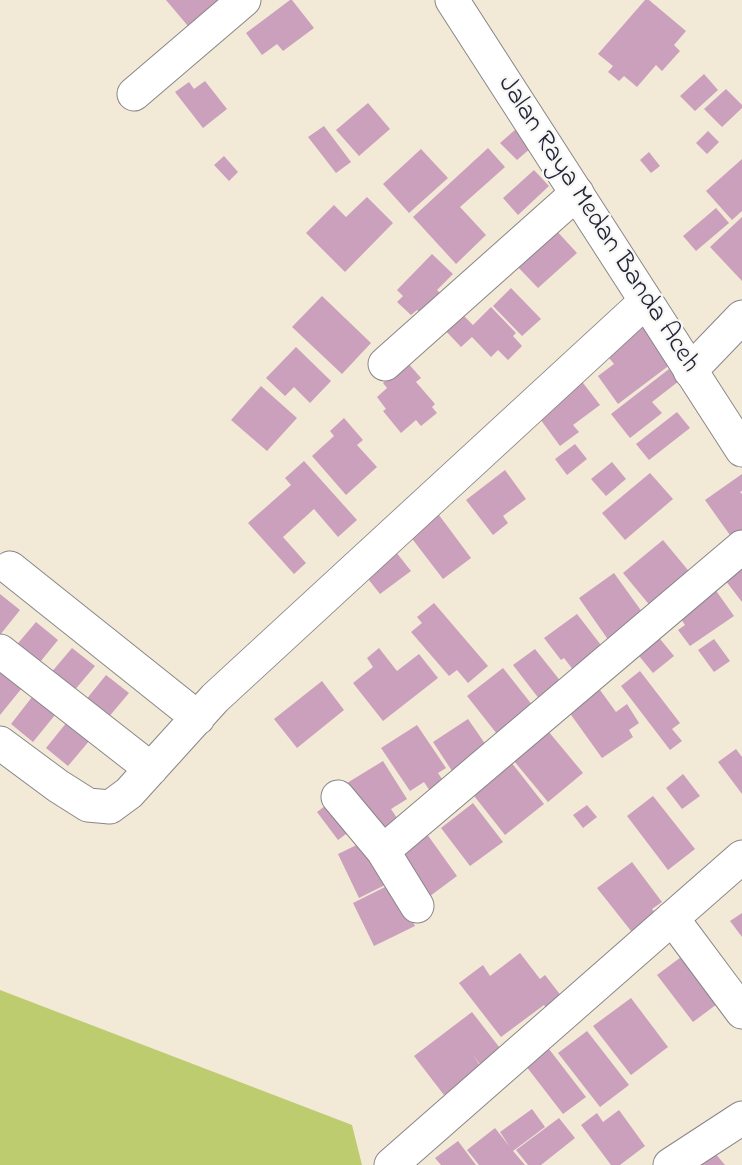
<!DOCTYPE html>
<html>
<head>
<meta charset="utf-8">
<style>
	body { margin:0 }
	canvas { display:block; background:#f2e9d6 }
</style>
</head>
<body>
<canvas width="742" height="1165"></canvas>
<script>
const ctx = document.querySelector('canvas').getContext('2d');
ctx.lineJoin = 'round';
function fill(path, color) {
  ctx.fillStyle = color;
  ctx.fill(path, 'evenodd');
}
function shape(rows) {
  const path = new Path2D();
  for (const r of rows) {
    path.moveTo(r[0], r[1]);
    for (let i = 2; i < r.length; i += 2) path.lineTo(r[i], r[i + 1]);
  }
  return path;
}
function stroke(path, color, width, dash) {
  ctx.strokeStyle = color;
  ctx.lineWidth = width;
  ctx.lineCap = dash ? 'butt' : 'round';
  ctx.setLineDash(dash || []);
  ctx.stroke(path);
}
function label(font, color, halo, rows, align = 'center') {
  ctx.font = font + ' "Indie Flower",sans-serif';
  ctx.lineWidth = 4.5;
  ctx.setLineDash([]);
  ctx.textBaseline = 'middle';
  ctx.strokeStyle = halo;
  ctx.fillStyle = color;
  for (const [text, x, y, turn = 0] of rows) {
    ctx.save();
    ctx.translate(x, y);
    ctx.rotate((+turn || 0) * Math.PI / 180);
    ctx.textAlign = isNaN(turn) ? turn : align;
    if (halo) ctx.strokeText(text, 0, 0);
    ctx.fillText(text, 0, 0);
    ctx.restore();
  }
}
fill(shape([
	[0,990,352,1125,362,1165,0,1165]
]), '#bccc6f');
fill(shape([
	[166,0,228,0,193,32],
	[290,0,292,0,314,28,283,51,277,44,262,55,246,33],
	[645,0,649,0,686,31,674,45,680,51,662,71,656,65,637,87,624,76,619,81,608,72,613,66,598,54],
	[704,74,718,90,695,111,680,96],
	[205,81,227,109,203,128,175,92,189,82,194,89],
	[726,89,742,105,742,108,722,127,704,109],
	[368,103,390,129,359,156,336,130],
	[324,126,351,162,336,173,308,137],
	[516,129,532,147,517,160,500,143],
	[708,131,719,142,707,154,696,143],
	[488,148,505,167,460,207,486,235,456,264,413,217],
	[421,149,448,178,409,213,383,184],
	[649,152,660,166,651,173,640,160],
	[224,156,238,172,229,181,214,165],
	[742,159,742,211,732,220,706,191],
	[534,170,549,186,518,215,503,198],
	[367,197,393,223,345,272,306,233,334,205,346,217],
	[716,208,729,223,696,251,683,236],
	[742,217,742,281,710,247],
	[554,228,577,253,538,288,515,264],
	[432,254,453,274,437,290,445,298,426,318,417,310,411,315,397,302,403,296,397,290],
	[511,288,541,319,522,336,493,306],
	[322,296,371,343,342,374,292,327],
	[491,307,516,333,513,336,522,346,508,360,498,350,491,357,472,337,461,347,443,328,460,312,473,325],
	[639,321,671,364,618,404,598,376,614,364,602,349],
	[296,347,331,381,310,403,294,387,285,396,266,378],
	[407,362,421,378,416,382,435,404,432,407,437,413,421,426,416,420,401,433,383,411,386,409,377,397,387,388,383,383],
	[669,369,679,381,652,402,662,413,630,438,611,414],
	[580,379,600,405,573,425,579,432,560,446,535,412],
	[261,386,297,418,267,451,231,420],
	[677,412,690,428,649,460,636,444],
	[344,418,363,440,357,445,377,467,346,495,312,456,334,436,330,431],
	[575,444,587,459,567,475,555,459],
	[304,461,357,520,338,537,314,509,283,537,306,563,294,574,248,523,291,485,285,478],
	[612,462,626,479,606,496,591,479],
	[505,470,526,499,503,516,508,523,493,535,466,500],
	[650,473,673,499,625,540,602,513],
	[742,474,742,491,740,492,742,494,742,531,732,538,705,500],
	[439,515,471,558,443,579,410,536],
	[663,540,692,575,652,608,623,573],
	[392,547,411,571,380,594,361,570],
	[742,561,742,602,722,576],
	[614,573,645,616,609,641,579,598],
	[712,585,734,616,690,646,678,630,685,625,675,610],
	[0,594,20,610,0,635],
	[434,603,488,666,468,683,457,670,449,676,411,632,422,623,417,617],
	[577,614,604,649,574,671,564,658,561,660,544,638],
	[36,622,58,640,36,667,14,648],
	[656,634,674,656,653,673,635,651],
	[714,639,730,661,714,672,698,650],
	[72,648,95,666,73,692,50,674],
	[379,648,397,671,419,654,438,678,383,721,353,683,373,667,367,658],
	[535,649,562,683,540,700,513,665],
	[503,668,533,706,497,734,467,696],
	[0,671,22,688,0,715],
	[640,671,680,723,672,729,682,741,670,750,621,686],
	[106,675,129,693,107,719,85,701],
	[322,681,344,710,297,748,274,719],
	[600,690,616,712,627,704,639,723,629,730,633,737,602,758,569,712],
	[32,697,55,715,33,742,11,724],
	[468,719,488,748,452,771,433,742],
	[67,722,90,740,68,766,46,748],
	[417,725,446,768,438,773,448,788,434,797,424,782,410,791,381,748],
	[544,726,583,773,548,802,509,755],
	[736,749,742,757,742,794,718,762],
	[383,761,407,799,391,809,401,824,385,834,372,822,347,783],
	[511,762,544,804,505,835,471,792],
	[683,774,700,796,682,809,666,788],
	[653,796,695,849,668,870,627,816],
	[333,800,354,828,338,840,317,812],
	[473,803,503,842,470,866,441,828],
	[587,805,597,817,583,828,573,815],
	[424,830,457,876,422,902,388,855],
	[369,839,391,882,359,898,338,854],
	[632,862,662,902,652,909,659,918,635,936,597,888],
	[393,883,415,926,374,946,353,903],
	[742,913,742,937,730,921],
	[520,953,540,979,545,975,569,1006,553,1017,544,1005,501,1037,459,983,483,965,490,976],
	[685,954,721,1001,693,1022,657,975],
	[631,998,668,1047,631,1075,593,1026],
	[472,1012,503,1052,482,1067,473,1055,481,1067,444,1095,414,1056],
	[587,1031,629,1085,600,1107,558,1053],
	[549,1049,586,1097,563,1114,526,1066],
	[532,1109,545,1127,513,1151,525,1165,479,1165,467,1150,495,1128,510,1147,500,1132],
	[619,1110,645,1146,620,1165,611,1165,581,1125,597,1113,603,1122],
	[559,1118,575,1138,541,1165,528,1165,516,1150],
	[458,1141,476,1165,441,1165,435,1158],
	[709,1146,725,1165,685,1165]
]), '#cba0bd');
const minor = shape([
	[134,94,244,0],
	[385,364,577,193],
	[690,371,742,317],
	[10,568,198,718],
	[0,651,151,769],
	[0,743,58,786,88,805,110,807,129,793,215,698,645,302],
	[338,797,383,851,417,906],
	[383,851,742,547],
	[672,918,742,1012],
	[391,1165,742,857],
	[670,1165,742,1118]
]);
const highway = shape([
	[452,0,742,450]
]);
stroke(minor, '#8a8688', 35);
stroke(highway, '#8a8688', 35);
stroke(minor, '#fff', 33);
stroke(highway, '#fff', 33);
label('27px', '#22223b', '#f6f6f2', [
	["Jalan Raya Medan Banda Aceh",597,225,57]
]);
</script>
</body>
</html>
